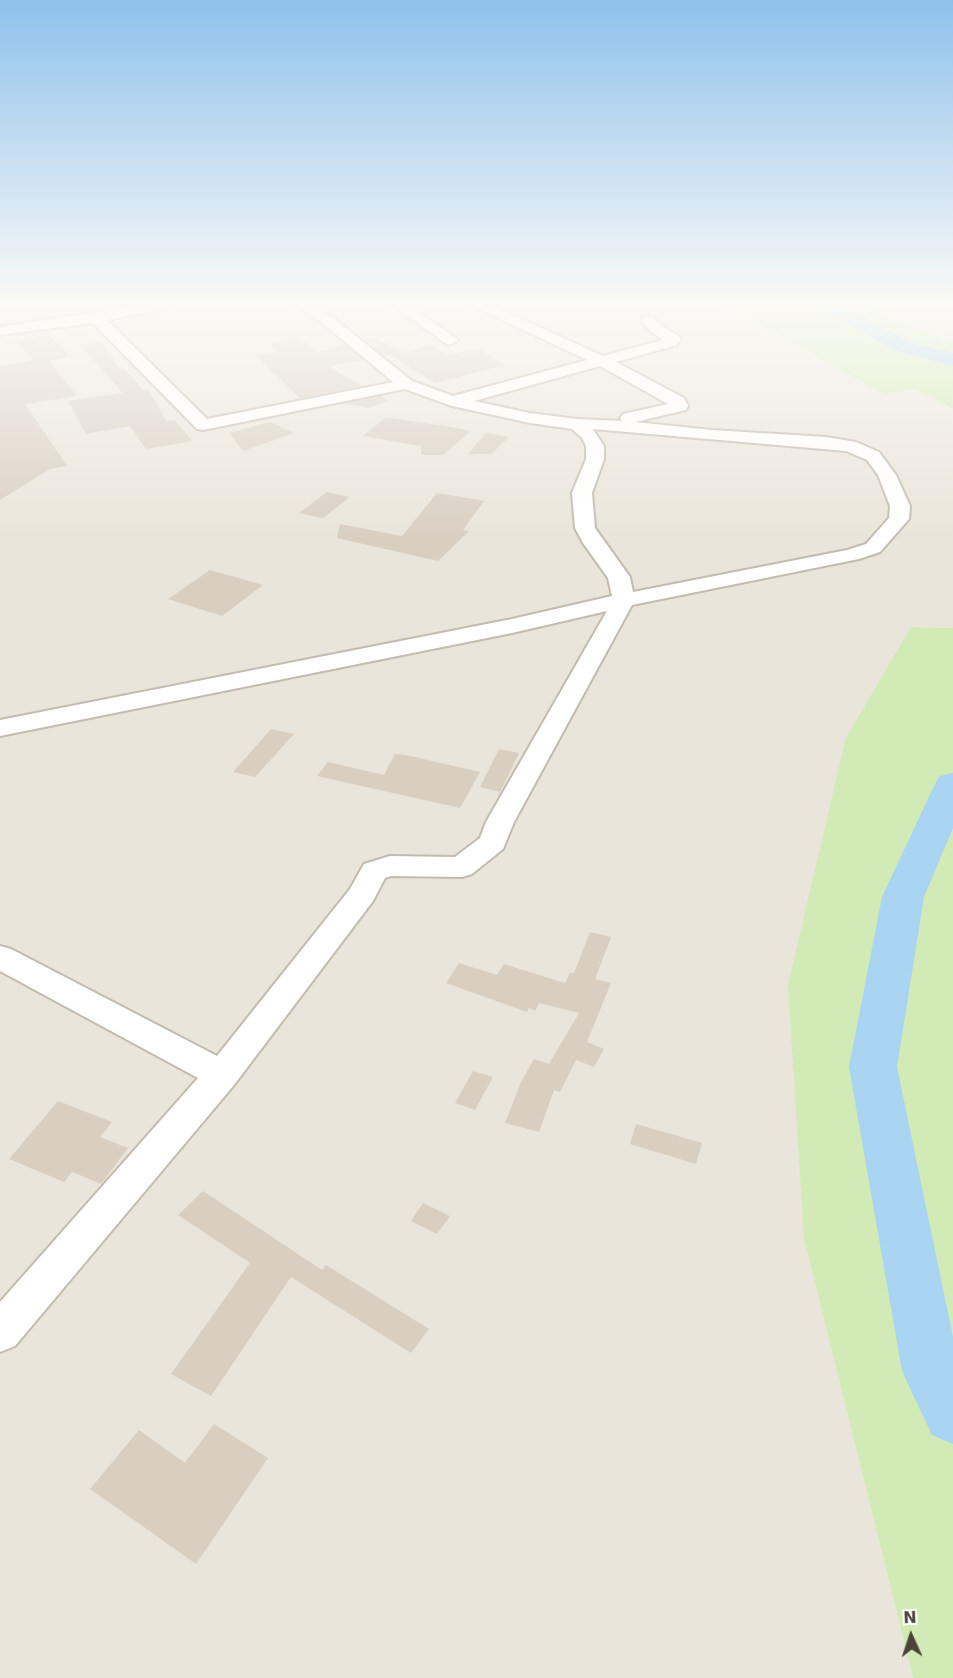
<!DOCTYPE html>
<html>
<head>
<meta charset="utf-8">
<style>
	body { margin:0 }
	#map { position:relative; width:953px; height:1678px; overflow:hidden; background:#f6f3ec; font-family:"DejaVu Sans",sans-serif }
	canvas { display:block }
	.north { position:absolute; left:881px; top:1606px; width:60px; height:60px; -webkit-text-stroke:4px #fff; paint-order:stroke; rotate:357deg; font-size:16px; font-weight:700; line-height:24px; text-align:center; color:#4b4439 }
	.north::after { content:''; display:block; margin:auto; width:21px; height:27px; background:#4b4439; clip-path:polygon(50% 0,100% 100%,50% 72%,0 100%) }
</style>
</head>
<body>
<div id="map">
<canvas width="953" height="1678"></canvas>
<div class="north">N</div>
</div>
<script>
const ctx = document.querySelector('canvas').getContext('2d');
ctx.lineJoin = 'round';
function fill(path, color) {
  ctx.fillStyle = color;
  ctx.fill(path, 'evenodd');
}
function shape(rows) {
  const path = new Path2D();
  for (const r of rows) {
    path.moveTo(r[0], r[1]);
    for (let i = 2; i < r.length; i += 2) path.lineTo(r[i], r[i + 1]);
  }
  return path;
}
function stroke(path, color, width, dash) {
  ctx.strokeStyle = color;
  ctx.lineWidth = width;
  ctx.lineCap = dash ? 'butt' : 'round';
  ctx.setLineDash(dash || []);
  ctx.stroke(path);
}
fill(shape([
	[0,305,724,305,885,395,915,389,953,409,953,628,911,627,804,1239,913,1678,0,1678],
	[868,305,953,305,953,342,891,318]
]), '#eae5da');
fill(shape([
	[724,305,868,305,891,318,953,342,953,409,915,389,885,395],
	[911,627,953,628,953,1678,913,1678,804,1239,788,985,846,738]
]), '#d2eab5');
fill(shape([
	[817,305,842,305,911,343,953,353,953,366,897,351,820,309,817,305],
	[953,773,953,828,924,897,897,1067,953,1337,953,1444,932,1435,902,1371,849,1067,882,897,935,784,940,776,953,773]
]), '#a9d4f2');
fill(shape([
	[49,335,70,357,49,361,77,396,25,404,67,466,50,469,0,500,0,366,33,360,15,341],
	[299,338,318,352,345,345,363,360,328,366,362,386,300,398,256,356,279,352,268,343],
	[373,338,403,352,432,346,448,355,479,349,505,365,435,383,390,355,384,356,365,340],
	[101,342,111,354,120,370,125,369,143,390,149,390,166,421,175,420,192,441,146,449,130,426,86,434,68,401,123,393,80,345],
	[380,396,388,401,368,408,345,403],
	[386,417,457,428,471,431,443,455,421,455,421,446,363,436],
	[270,422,294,433,243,451,229,433],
	[486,433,509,437,491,454,468,454],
	[327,492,350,497,323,518,299,513],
	[437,493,484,501,463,530,469,531,438,561,337,538,340,524,402,536],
	[210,570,263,585,222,616,168,599],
	[271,729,294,734,255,777,233,772],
	[499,749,519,753,500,792,480,787],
	[395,754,406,755,480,772,460,808,317,776,328,762,384,775],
	[590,932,611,937,595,979,611,983,587,1042,604,1049,594,1067,576,1060,560,1092,554,1090,539,1132,505,1123,521,1082,534,1059,549,1064,579,1013,539,1003,535,1011,529,1008,527,1012,446,983,459,963,497,975,504,964,565,983,570,973,574,973],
	[473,1071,493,1077,475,1110,455,1103],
	[58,1101,112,1122,100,1137,128,1148,101,1184,72,1172,64,1182,9,1159],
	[636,1124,702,1143,696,1164,630,1144],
	[203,1191,322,1270,326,1265,429,1329,411,1353,291,1277,211,1396,171,1374,250,1263,178,1215],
	[423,1203,450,1216,437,1234,411,1221],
	[214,1424,268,1458,196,1564,90,1489,139,1430,185,1463]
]), '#d8cfc1');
const minor = shape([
	[141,305,173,305,166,309,107,320,207,419,393,382,326,326,296,305,313,305,336,320,412,381,453,396,587,360,471,305,491,305,603,356,663,340,650,331,641,320,643,317,653,317,660,325,678,336,681,339,677,345,616,362,684,398,688,406,686,410,635,422,712,430,826,437,856,442,879,452,896,475,910,506,909,519,880,552,859,559,632,605,514,822,503,849,472,874,462,877,391,876,385,878,373,901,234,1085,15,1346,0,1352,0,1302,198,1078,0,971,0,946,11,949,217,1056,350,889,364,864,390,856,455,857,480,838,486,822,607,611,512,633,0,736,0,720,512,619,612,596,608,578,583,543,575,528,572,493,586,459,586,446,582,438,572,429,530,423,452,406,405,389,203,430,197,429,93,323,0,335,0,327,141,305],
	[600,366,668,404,623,414,620,418,622,421,577,419,530,413,474,401,600,366],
	[593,429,846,451,867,460,878,475,890,506,889,518,866,544,847,550,633,592,630,577,595,528,592,493,604,459,604,446,593,429],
	[392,305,409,305,458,340,450,345,445,343,392,305]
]);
stroke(minor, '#c2bbae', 4);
fill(minor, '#fff');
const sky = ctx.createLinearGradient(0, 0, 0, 540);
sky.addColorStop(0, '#8fc1ec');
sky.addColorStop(0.56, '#fbfaf6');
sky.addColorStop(1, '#fbfaf600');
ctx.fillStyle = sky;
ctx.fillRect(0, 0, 953, 540);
</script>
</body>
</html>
